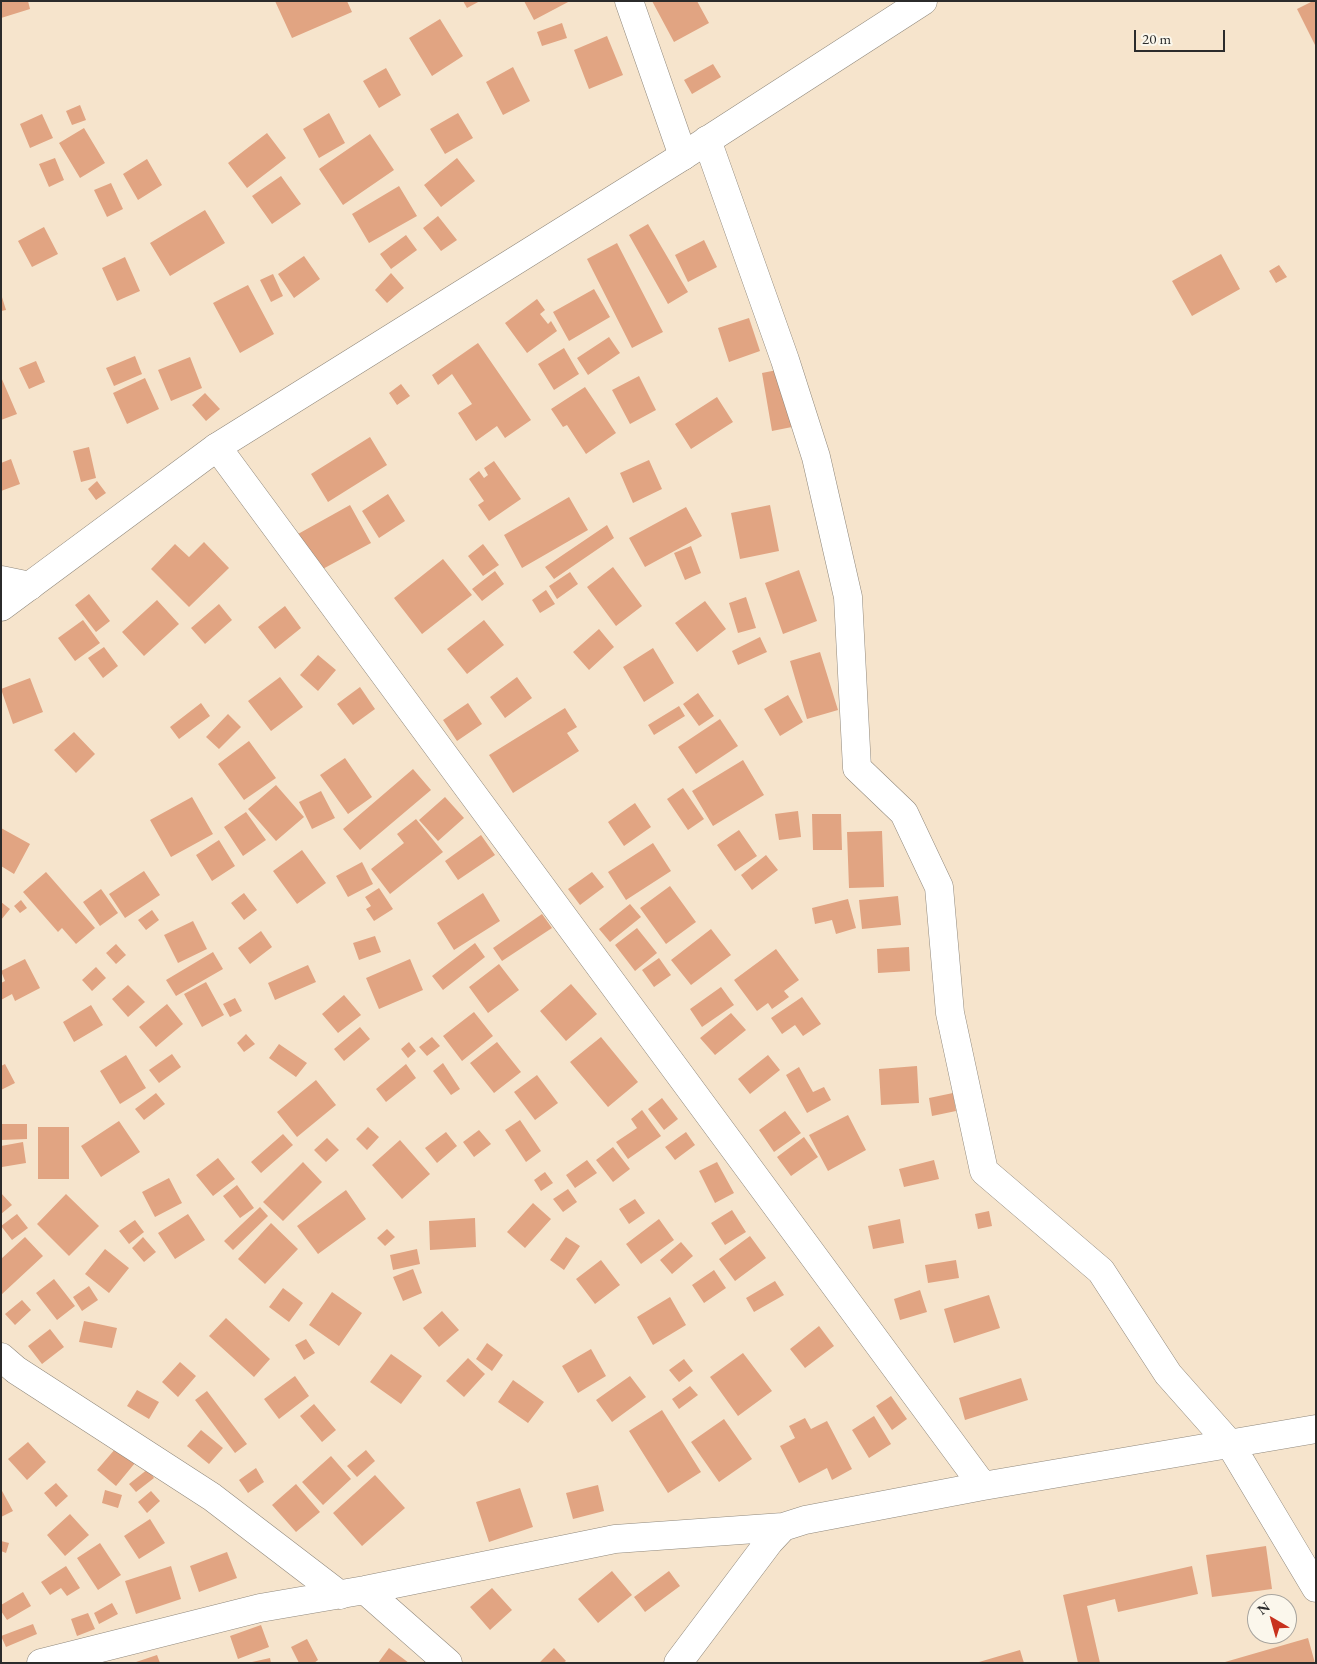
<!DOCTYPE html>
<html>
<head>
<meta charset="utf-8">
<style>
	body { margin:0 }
	#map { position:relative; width:1317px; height:1664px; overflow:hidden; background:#f6e4cc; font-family:"EB Garamond",serif }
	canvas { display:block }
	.frame { position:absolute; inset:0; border:2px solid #2b2b2b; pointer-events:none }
	.north { position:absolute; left:1247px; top:1594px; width:50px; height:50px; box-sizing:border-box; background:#fbf7ec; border:1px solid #a8a59f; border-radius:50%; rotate:322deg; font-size:14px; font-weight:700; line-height:20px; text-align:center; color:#2b2b2b }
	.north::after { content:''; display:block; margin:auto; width:18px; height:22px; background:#c8321e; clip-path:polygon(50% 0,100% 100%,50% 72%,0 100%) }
	.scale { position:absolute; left:1134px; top:30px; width:91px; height:22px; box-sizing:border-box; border:2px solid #2b2b2b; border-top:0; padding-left:6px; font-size:15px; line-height:18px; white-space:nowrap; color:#2b2b2b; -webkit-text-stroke:4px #fbf7ec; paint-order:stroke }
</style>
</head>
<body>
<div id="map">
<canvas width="1317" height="1664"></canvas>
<div class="frame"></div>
<div class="north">N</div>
<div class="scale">20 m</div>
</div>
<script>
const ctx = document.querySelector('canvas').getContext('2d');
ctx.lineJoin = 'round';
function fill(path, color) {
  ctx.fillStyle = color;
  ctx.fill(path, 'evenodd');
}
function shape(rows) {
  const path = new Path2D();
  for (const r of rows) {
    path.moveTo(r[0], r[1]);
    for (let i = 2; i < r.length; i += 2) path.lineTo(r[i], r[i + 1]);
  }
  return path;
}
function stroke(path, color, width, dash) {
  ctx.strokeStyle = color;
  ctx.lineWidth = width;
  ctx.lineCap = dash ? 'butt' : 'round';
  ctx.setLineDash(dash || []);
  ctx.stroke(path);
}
fill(shape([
	[1,1,28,1,30,9,1,18],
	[275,1,347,1,352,12,292,38],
	[463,1,480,1,467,8],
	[524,1,570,1,534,20],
	[652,1,697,1,709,23,674,42],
	[1313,1,1316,1,1316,47,1297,9],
	[440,19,463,56,432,76,409,38],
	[562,23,567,38,542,46,537,32],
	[607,36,623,75,589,89,574,50],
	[713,64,721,77,692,94,684,80],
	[513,67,530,101,503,115,486,82],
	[386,68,401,95,379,108,363,81],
	[80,105,86,120,72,125,66,111],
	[329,113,345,143,319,158,303,129],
	[458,113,473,138,445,154,430,129],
	[42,114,53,138,30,148,20,124],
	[84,128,105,163,80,178,59,143],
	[267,133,286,158,247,188,228,163],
	[370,134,394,170,343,205,319,169],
	[55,158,64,180,49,187,39,164],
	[457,158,475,181,441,207,424,185],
	[147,159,162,185,138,200,123,174],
	[281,176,301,204,272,224,252,196],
	[111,183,123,209,107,217,94,190],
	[399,186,417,216,369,243,352,214],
	[205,210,225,243,170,276,150,243],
	[438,216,457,240,441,251,423,228],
	[648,224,688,292,668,304,629,235],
	[44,227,58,254,32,267,18,241],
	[406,235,417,250,391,269,380,254],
	[704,240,717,267,688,282,675,255],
	[617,243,663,332,632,348,587,259],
	[1221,254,1240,289,1192,316,1172,281],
	[304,256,320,279,294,298,278,274],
	[125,257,140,291,117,301,102,268],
	[1279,265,1287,277,1276,283,1269,271],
	[391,273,404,288,387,303,375,290],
	[273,274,283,296,271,302,260,280],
	[248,285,274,334,240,353,213,303],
	[594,289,610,317,569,341,553,312],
	[1,294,6,310,1,311],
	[537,299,545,310,540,314,548,324,551,321,557,331,527,353,505,323],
	[749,318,760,351,729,362,718,328],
	[609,337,620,353,588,375,577,358],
	[478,343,531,420,505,438,497,426,476,441,458,413,472,404,452,374,438,385,432,375],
	[564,348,579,374,554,390,538,364],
	[135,356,142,374,114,386,106,368],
	[190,357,202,388,171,401,158,370],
	[36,361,45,382,29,389,19,368],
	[782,369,792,427,772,431,762,373],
	[639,376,656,410,630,424,612,390],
	[1,377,17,414,1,420],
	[145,378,159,409,127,424,113,393],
	[401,384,410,396,397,405,389,393],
	[585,387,616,433,586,454,567,425,563,427,551,409],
	[205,393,220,409,206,421,192,405],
	[717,397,733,422,691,449,675,424],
	[370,437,387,465,328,502,311,474],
	[89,447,96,478,81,482,73,451],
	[11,459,20,484,1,491,1,463],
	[649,460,662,489,633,503,620,473],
	[494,461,521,499,489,521,478,505,484,501,469,479,479,471,484,478,488,475,484,468],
	[97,481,106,493,96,500,88,489],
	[388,494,405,521,379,538,362,511],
	[569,497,588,530,522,568,504,535],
	[350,505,371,543,319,571,298,534],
	[770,505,779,551,740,559,731,513],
	[686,507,702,536,645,567,629,538],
	[607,525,614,538,554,579,545,567],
	[204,542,229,568,189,607,151,569,175,544,189,557],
	[483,544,499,565,483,576,468,556],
	[691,546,701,573,685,580,674,553],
	[443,559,472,595,422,634,394,598],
	[613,567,642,606,616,626,587,587],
	[799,570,817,621,783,634,765,583],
	[495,571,504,584,482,601,472,589],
	[570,572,578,584,557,599,549,586],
	[546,590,555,604,540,613,532,600],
	[89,594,110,621,96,632,75,605],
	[746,597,756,628,738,633,729,603],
	[157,600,179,624,144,656,122,632],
	[705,601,726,629,697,652,675,623],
	[219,604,232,620,205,644,191,628],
	[285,606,301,628,275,649,258,627],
	[83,620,100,643,75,661,58,638],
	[484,620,504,645,467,674,447,649],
	[599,629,614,647,589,670,573,652],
	[760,637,767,652,738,665,732,651],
	[104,647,118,666,103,678,88,658],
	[653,648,674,683,644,702,623,667],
	[820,652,838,710,807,719,790,661],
	[318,655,336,670,318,691,300,675],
	[280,677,303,707,271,731,248,701],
	[517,677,532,698,505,718,490,697],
	[30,678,43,712,13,724,1,689],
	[360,687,375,709,353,725,337,704],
	[698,693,714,716,699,726,683,704],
	[788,695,803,722,780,736,764,709],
	[201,703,210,716,179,739,170,727],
	[468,703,482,724,457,741,443,720],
	[679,706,685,716,654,735,648,725],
	[565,708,577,727,567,733,579,751,513,793,489,755],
	[228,714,241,727,219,749,206,737],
	[720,719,738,746,696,774,678,747],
	[74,732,95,754,76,773,54,750],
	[249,741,276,778,244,800,218,764],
	[345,758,372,797,348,814,320,775],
	[743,760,764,795,713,826,692,791],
	[413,769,431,790,360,850,343,829],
	[276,785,304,817,276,841,248,809],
	[683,788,704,819,688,830,667,799],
	[321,791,335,818,312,829,299,802],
	[192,797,213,834,171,857,150,820],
	[445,797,464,818,438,841,419,820],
	[635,803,651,827,624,846,608,822],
	[798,811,801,837,779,840,775,814],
	[246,812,266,840,243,856,224,827],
	[812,814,841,814,842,850,813,850],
	[416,819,443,852,390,894,371,869,404,843,397,834],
	[1,828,30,844,14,874,1,866],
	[739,830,757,856,735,871,717,845],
	[882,831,884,887,849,888,847,832],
	[481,835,495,855,458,880,445,861],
	[219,840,235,866,212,881,196,855],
	[653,843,671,871,626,900,608,872],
	[302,850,326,883,297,904,273,871],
	[766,855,778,870,752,890,741,875],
	[362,862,373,884,348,897,336,876],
	[144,871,160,895,125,918,109,894],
	[46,872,95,928,76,944,62,928,58,932,23,892],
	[592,872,604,887,580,905,568,889],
	[670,886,696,922,666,944,640,908],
	[379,888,393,909,374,921,366,909,371,906,365,897],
	[101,889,118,913,100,926,83,902],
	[244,893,257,910,244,920,231,903],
	[483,893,500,921,454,950,437,923],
	[898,896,901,925,862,929,859,900],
	[848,899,856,928,836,934,832,920,815,924,812,908],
	[21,900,27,908,20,913,14,906],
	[1,902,10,909,1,920],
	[630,904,641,917,610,942,599,929],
	[152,910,159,920,146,930,138,920],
	[542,914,552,928,502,961,493,948],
	[193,921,207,949,178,963,164,935],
	[637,928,657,953,635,971,615,945],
	[711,929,731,955,691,985,671,960],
	[261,931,272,947,250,964,238,948],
	[375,936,381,952,359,960,353,943],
	[475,943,485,957,443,990,432,976],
	[116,944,126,955,116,964,106,953],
	[909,947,910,971,878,973,877,949],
	[776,949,799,980,784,991,789,997,772,1009,768,1003,757,1011,734,980],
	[213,952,223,969,176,996,166,980],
	[659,958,671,975,654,987,642,970],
	[25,959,40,988,15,1001,12,994,1,1000,1,983,5,981,1,971],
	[410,959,423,990,379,1009,366,978],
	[499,964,519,990,488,1013,469,987],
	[308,965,316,982,275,1000,268,983],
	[96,967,106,978,92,991,82,980],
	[206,982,224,1015,202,1027,184,994],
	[571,984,597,1014,566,1041,540,1011],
	[128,985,145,1002,128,1017,112,999],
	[721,987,734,1005,702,1027,690,1009],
	[344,995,361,1015,338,1033,322,1014],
	[802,997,821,1024,803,1036,795,1025,782,1034,771,1018],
	[235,998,242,1011,230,1017,223,1004],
	[167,1004,183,1024,156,1047,139,1027],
	[91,1005,103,1025,74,1042,63,1022],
	[474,1012,493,1036,462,1061,443,1036],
	[731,1013,746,1030,715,1055,700,1038],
	[360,1027,370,1039,344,1061,334,1049],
	[246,1034,255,1044,244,1052,237,1043],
	[432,1037,440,1046,427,1056,419,1047],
	[601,1037,638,1082,608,1107,570,1062],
	[409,1042,416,1051,408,1058,401,1049],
	[497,1042,521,1072,494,1093,470,1063],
	[279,1044,307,1063,296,1077,269,1058],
	[172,1054,181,1067,159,1083,149,1070],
	[126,1055,146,1088,120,1104,100,1071],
	[768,1055,780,1070,750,1094,738,1079],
	[443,1063,460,1089,451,1095,433,1071],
	[5,1064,15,1083,1,1090,1,1066],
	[406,1064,416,1078,386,1102,376,1089],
	[917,1066,919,1103,881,1105,879,1069],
	[799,1067,813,1092,824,1087,831,1100,807,1113,786,1075],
	[537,1075,558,1103,535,1120,514,1092],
	[316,1080,336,1105,297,1137,277,1112],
	[156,1093,165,1104,144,1120,135,1109],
	[953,1093,956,1111,932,1116,929,1098],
	[662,1098,678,1119,664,1130,648,1109],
	[642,1110,661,1136,628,1159,616,1142,637,1128,631,1119],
	[785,1111,801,1133,774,1152,759,1130],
	[848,1115,866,1150,828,1171,809,1135],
	[520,1120,541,1151,526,1162,505,1130],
	[119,1121,140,1152,101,1177,81,1146],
	[1,1124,27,1124,27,1139,1,1140],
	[38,1127,69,1127,69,1179,38,1179],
	[368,1127,379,1137,367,1150,356,1139],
	[479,1130,491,1144,474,1157,463,1142],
	[446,1132,457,1146,437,1163,425,1148],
	[686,1132,695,1145,675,1160,665,1147],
	[283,1134,293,1145,261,1173,251,1162],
	[804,1137,818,1157,791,1176,777,1157],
	[327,1138,339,1150,326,1162,314,1150],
	[400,1140,430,1174,402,1199,372,1165],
	[23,1142,26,1163,2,1167,1,1146],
	[613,1147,630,1169,613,1182,596,1160],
	[218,1158,235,1179,213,1196,196,1175],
	[587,1160,597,1173,575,1188,566,1175],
	[934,1160,939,1179,904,1187,899,1169],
	[303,1162,322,1182,283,1221,263,1202],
	[717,1162,734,1193,715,1203,699,1171],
	[545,1172,553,1183,541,1191,534,1180],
	[169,1178,182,1203,155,1217,142,1192],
	[237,1185,254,1208,240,1218,223,1196],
	[568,1189,577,1202,563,1212,553,1199],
	[346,1190,366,1219,318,1254,297,1226],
	[1,1193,12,1205,1,1214],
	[66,1194,99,1226,69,1256,37,1224],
	[635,1199,645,1213,629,1224,619,1209],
	[533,1203,551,1219,525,1248,507,1232],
	[260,1207,268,1216,233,1250,224,1241],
	[732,1210,746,1232,725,1245,711,1223],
	[989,1211,992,1226,978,1229,975,1214],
	[17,1214,28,1228,12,1240,1,1226],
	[188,1214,205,1240,175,1259,158,1233],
	[475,1218,476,1247,430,1250,429,1221],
	[659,1219,674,1240,641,1264,626,1244],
	[900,1219,904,1243,873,1249,868,1226],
	[135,1220,144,1232,129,1244,119,1231],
	[271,1223,298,1249,265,1284,238,1259],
	[387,1229,395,1237,385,1246,377,1238],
	[750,1236,766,1258,735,1281,719,1259],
	[25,1237,43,1256,1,1295,1,1259],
	[143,1237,156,1252,144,1262,132,1248],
	[566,1237,580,1246,564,1270,550,1260],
	[681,1242,693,1256,672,1274,660,1260],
	[105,1249,129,1268,109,1293,85,1274],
	[417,1249,420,1264,393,1270,390,1255],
	[601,1260,620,1285,595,1304,576,1279],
	[956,1260,959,1278,928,1283,925,1265],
	[413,1269,422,1293,403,1301,393,1277],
	[714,1270,726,1288,704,1303,692,1285],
	[54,1279,75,1306,57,1320,36,1293],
	[775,1281,784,1295,754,1312,746,1298],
	[89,1286,98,1300,82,1311,73,1297],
	[283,1288,303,1303,289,1322,269,1307],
	[920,1290,927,1312,900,1320,894,1299],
	[332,1292,362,1313,339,1346,309,1325],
	[989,1295,1000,1328,954,1343,944,1309],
	[670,1297,686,1325,653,1345,637,1317],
	[22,1300,31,1310,15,1325,5,1314],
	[442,1311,459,1330,439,1347,423,1328],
	[226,1318,270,1359,254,1377,209,1336],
	[84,1321,117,1328,112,1348,79,1342],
	[819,1326,834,1346,805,1368,790,1349],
	[50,1329,64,1347,42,1364,28,1346],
	[306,1339,315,1353,304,1360,295,1345],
	[487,1343,503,1355,492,1371,476,1359],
	[591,1349,606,1376,578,1393,562,1366],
	[743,1353,772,1391,738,1416,710,1377],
	[391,1354,422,1376,401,1404,370,1382],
	[468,1358,485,1374,464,1397,446,1381],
	[684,1359,693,1371,679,1382,669,1370],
	[180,1362,196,1376,178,1397,162,1382],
	[295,1376,309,1396,279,1419,264,1399],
	[630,1376,646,1397,612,1422,596,1400],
	[1021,1378,1028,1400,965,1420,959,1398],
	[513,1380,544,1402,528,1423,498,1402],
	[690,1386,698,1395,679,1409,672,1399],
	[137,1390,159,1402,149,1419,127,1406],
	[207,1391,247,1444,235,1453,195,1400],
	[891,1396,907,1419,892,1430,876,1406],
	[314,1404,336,1430,322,1442,300,1416],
	[662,1410,701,1472,668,1493,629,1431],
	[874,1416,891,1444,869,1458,852,1430],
	[805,1418,811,1429,827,1421,852,1469,832,1480,827,1468,799,1483,780,1446,795,1438,789,1426],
	[724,1419,752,1459,719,1482,691,1442],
	[201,1430,223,1448,209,1464,187,1446],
	[28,1442,46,1462,27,1480,8,1459],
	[116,1448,135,1463,116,1486,97,1470],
	[366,1450,375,1461,357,1477,347,1466],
	[331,1456,351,1479,323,1505,302,1482],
	[256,1468,264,1482,248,1493,239,1480],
	[148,1469,154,1478,136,1492,129,1484],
	[375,1475,405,1508,362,1546,333,1513],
	[56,1483,68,1496,56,1507,44,1493],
	[296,1484,320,1512,296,1532,272,1505],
	[598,1485,604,1511,573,1519,566,1493],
	[520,1488,533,1527,489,1542,476,1502],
	[1,1489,13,1511,1,1517],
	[105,1490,122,1495,118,1508,102,1503],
	[151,1491,160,1501,147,1513,138,1502],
	[70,1514,89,1535,65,1556,47,1535],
	[150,1519,165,1543,139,1559,124,1536],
	[1,1541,9,1543,6,1553,1,1551],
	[100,1543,121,1575,98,1590,77,1558],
	[1266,1546,1272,1589,1212,1597,1206,1555],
	[227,1552,237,1578,199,1592,190,1566],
	[66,1566,80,1588,67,1596,61,1588,50,1595,41,1582],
	[171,1566,181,1599,136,1614,125,1581],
	[1192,1566,1198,1594,1118,1612,1115,1599,1087,1606,1100,1663,1078,1663,1063,1595],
	[612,1571,632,1595,598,1623,578,1599],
	[669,1571,680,1586,645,1612,634,1597],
	[492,1588,512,1610,490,1630,470,1607],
	[23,1592,31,1606,7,1620,1,1611,1,1605],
	[112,1603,118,1614,99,1624,94,1613],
	[88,1613,95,1629,77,1636,71,1619],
	[33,1624,37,1634,6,1647,1,1636],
	[261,1625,269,1647,238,1659,230,1636],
	[1308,1638,1315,1663,1225,1663,1225,1662],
	[307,1639,318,1660,314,1663,299,1663,291,1647],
	[389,1648,409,1663,378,1663],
	[554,1648,566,1661,563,1663,539,1663],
	[1020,1650,1024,1663,979,1663,979,1662],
	[157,1655,160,1663,136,1663,136,1662],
	[270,1658,271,1663,252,1663,252,1662]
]), '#e1a482');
const street = shape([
	[629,1,683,156],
	[707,140,785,360,816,457,848,597,857,768,904,813,939,887,950,1013,984,1171,1101,1271,1168,1374,1230,1444,1316,1588],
	[217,447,983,1486],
	[1,580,30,586],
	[1,1357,16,1370,212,1497,340,1595],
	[365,1590,448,1663],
	[41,1663,260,1608,365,1590,615,1539,783,1527],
	[678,1663,769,1542,783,1527,805,1520,983,1486,1316,1429]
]);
const secondary = shape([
	[1,607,217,447,683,156,923,1]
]);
stroke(street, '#90887c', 29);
stroke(secondary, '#90887c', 29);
stroke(street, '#fff', 28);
stroke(secondary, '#fff', 28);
</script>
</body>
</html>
